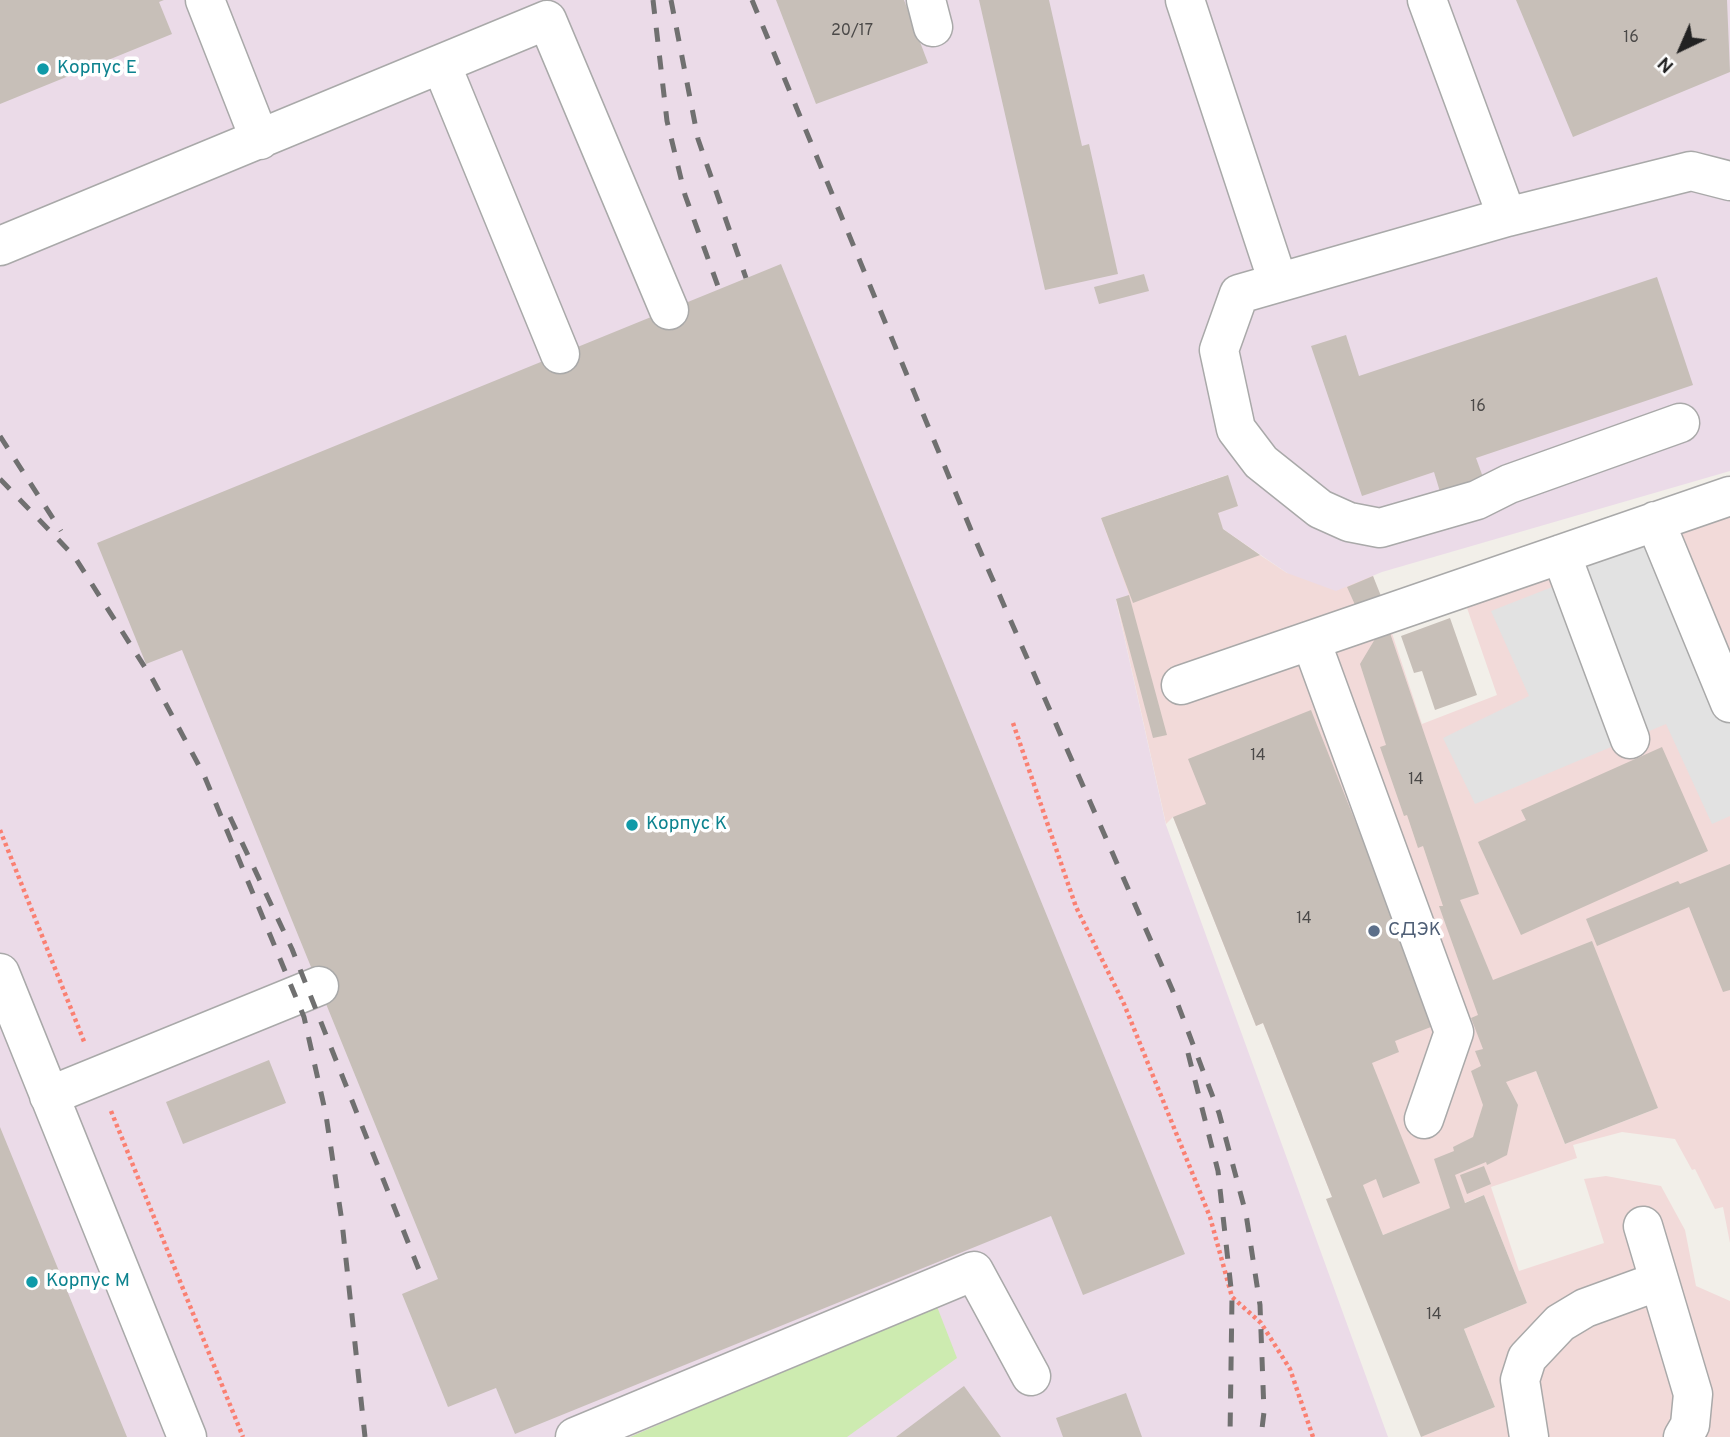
<!DOCTYPE html>
<html>
<head>
<meta charset="utf-8">
<style>
	body { margin:0 }
	#map { position:relative; width:1730px; height:1437px; overflow:hidden; background:#f2efe9; font-family:Overpass,sans-serif }
	canvas { display:block }
	.north { position:absolute; left:1646px; top:14px; width:70px; height:70px; -webkit-text-stroke:5px #fff; paint-order:stroke; rotate:224deg; font-size:19px; font-weight:700; line-height:28px; text-align:center; color:#222 }
	.north::after { content:''; display:block; margin:auto; width:24px; height:32px; background:#222; clip-path:polygon(50% 0,100% 100%,50% 72%,0 100%) }
</style>
</head>
<body>
<div id="map">
<canvas width="1730" height="1437"></canvas>
<div class="north">N</div>
</div>
<script>
const ctx = document.querySelector('canvas').getContext('2d');
ctx.lineJoin = 'round';
function fill(path, color) {
  ctx.fillStyle = color;
  ctx.fill(path, 'evenodd');
}
function shape(rows) {
  const path = new Path2D();
  for (const r of rows) {
    path.moveTo(r[0], r[1]);
    for (let i = 2; i < r.length; i += 2) path.lineTo(r[i], r[i + 1]);
  }
  return path;
}
function stroke(path, color, width, dash) {
  ctx.strokeStyle = color;
  ctx.lineWidth = width;
  ctx.lineCap = dash ? 'butt' : 'round';
  ctx.setLineDash(dash || []);
  ctx.stroke(path);
}
function label(font, color, halo, rows, align = 'center') {
  ctx.font = font + ' Overpass,sans-serif';
  ctx.lineWidth = 7;
  ctx.setLineDash([]);
  ctx.textBaseline = 'middle';
  ctx.strokeStyle = halo;
  ctx.fillStyle = color;
  for (const [text, x, y, turn = 0] of rows) {
    ctx.save();
    ctx.translate(x, y);
    ctx.rotate((+turn || 0) * Math.PI / 180);
    ctx.textAlign = isNaN(turn) ? turn : align;
    if (halo) ctx.strokeText(text, 0, 0);
    ctx.fillText(text, 0, 0);
    ctx.restore();
  }
}
fill(shape([
	[1228,475,1238,506,1223,529,1260,555,1287,573,1373,576,1422,724,1497,695,1466,605,1730,514,1730,1243,1723,1207,1715,1209,1695,1169,1692,1170,1675,1139,1622,1132,1573,1145,1577,1158,1491,1187,1519,1271,1604,1243,1584,1179,1606,1176,1661,1186,1685,1230,1696,1286,1730,1301,1730,1437,1421,1437,1495,1407,1464,1329,1527,1303,1484,1195,1383,1235,1363,1185,1332,1197,1263,1023,1256,1026,1173,817,1166,824,1116,599,1127,594,1101,518],
	[1526,1046,1658,1108,1565,1144]
]), '#f2dad9');
fill(shape([
	[0,0,1730,0,1730,471,1382,572,1336,591,1287,573,1223,529,1218,513,1238,506,1227,475,1101,518,1129,595,1116,600,1166,825,1388,1437,0,1437]
]), '#ebdbe8');
fill(shape([
	[936,1304,957,1358,847,1437,630,1437]
]), '#cdebb0');
fill(shape([
	[1655,521,1730,703,1730,816,1712,824,1666,724,1475,804,1443,738,1529,696,1491,611,1570,580,1561,554]
]), '#e2e2e2');
fill(shape([
	[0,0,164,0,159,2,172,34,0,104],
	[776,0,904,0,928,63,816,104],
	[979,0,1049,0,1082,146,1089,144,1118,274,1045,290],
	[1516,0,1727,0,1730,72,1573,137],
	[781,264,1185,1254,1083,1295,1051,1216,515,1434,496,1388,448,1407,402,1294,438,1279,182,650,146,664,97,543],
	[1144,274,1149,291,1099,304,1094,287],
	[1657,277,1693,385,1476,458,1484,480,1441,495,1434,472,1362,496,1311,346,1346,335,1359,376],
	[1228,475,1238,506,1218,513,1223,529,1260,555,1133,603,1101,518],
	[1373,576,1385,606,1360,616,1347,587],
	[1129,595,1167,735,1153,738,1116,599],
	[1450,618,1477,695,1435,710,1422,671,1414,673,1401,636],
	[1389,630,1479,894,1460,900,1493,980,1592,941,1658,1108,1565,1144,1536,1071,1506,1082,1518,1105,1507,1155,1487,1165,1486,1162,1455,1175,1465,1203,1484,1195,1527,1303,1464,1329,1495,1407,1421,1437,1326,1199,1332,1197,1263,1023,1256,1026,1173,817,1206,804,1188,759,1311,710,1436,1025,1395,1041,1399,1052,1372,1063,1420,1183,1383,1198,1376,1179,1363,1185,1383,1235,1450,1208,1434,1159,1454,1151,1453,1147,1473,1137,1483,1105,1471,1071,1481,1066,1475,1051,1483,1049,1471,1018,1478,1015,1439,906,1443,906,1423,846,1418,848,1407,815,1404,816,1380,747,1386,745,1360,664,1378,634],
	[1662,747,1708,851,1521,935,1478,842,1526,820,1521,810],
	[1730,864,1730,990,1723,992,1689,907,1597,946,1586,919,1678,881,1680,884],
	[269,1060,286,1103,183,1144,166,1102],
	[0,1127,127,1437,0,1437],
	[1484,1166,1491,1184,1467,1194,1460,1175],
	[964,1386,1001,1437,896,1437],
	[1126,1393,1142,1437,1063,1437,1056,1418]
]), '#c7bfb8');
const minor = shape([
	[205,0,260,140],
	[926,0,933,27],
	[1185,0,1278,282],
	[1427,0,1507,217],
	[441,64,560,354],
	[0,246,547,20,669,310],
	[1680,423,1509,484,1477,500,1380,528,1349,522,1320,509,1261,462,1236,429,1219,350,1239,294,1507,217,1691,171,1730,181],
	[1655,521,1730,703],
	[1561,554,1630,739],
	[1311,641,1454,1032,1424,1119],
	[1181,685,1730,496],
	[0,973,187,1437],
	[49,1096,319,986],
	[1643,1226,1693,1394,1690,1425,1683,1437],
	[575,1437,974,1271,1031,1376],
	[1529,1437,1520,1380,1527,1358,1560,1323,1585,1308,1659,1281]
]);
stroke(minor, '#a9a9a9', 41);
stroke(shape([
	[1013,723,1076,907,1124,1004,1210,1217,1232,1297,1261,1323,1290,1369,1313,1437],
	[0,830,85,1044],
	[111,1111,243,1437]
]), '#fa8072', 4.5, [3.5, 3.5]);
stroke(minor, '#fff', 38);
stroke(shape([
	[653,0,667,121,685,195,719,289],
	[671,0,698,139,746,278],
	[752,0,971,530,1172,989,1219,1113,1246,1214,1260,1305,1264,1412,1261,1437],
	[0,436,61,531],
	[0,479,74,556,153,680,204,775,304,1017,326,1115,342,1222,365,1437],
	[230,817,292,949,421,1275],
	[1188,1053,1218,1171,1232,1297,1230,1437]
]), '#707070', 5, [14, 14]);
for (const [x, y, r, color] of [
	[43,69,7,"#0f9aa8"],
	[632,825,7,"#0f9aa8"],
	[1374,931,7,"#5c6f8a"],
	[32,1282,7,"#0f9aa8"]
]) {
  const dot = new Path2D();
  dot.arc(x, y, r, 0, 2 * Math.PI);
  ctx.fillStyle = color;
  ctx.fill(dot);
  stroke(dot, '#fff', 2.5);
}
label('16px', '#4b4948', null, [
	["20/17",852,32],
	["16",1631,39],
	["16",1478,408],
	["14",1258,757],
	["14",1416,781],
	["14",1304,920],
	["14",1434,1316]
]);
label('19px', '#0d838f', '#fff', [
	["Корпус Е",57,69],
	["Корпус К",646,825],
	["Корпус М",46,1282]
], 'left');
label('19px', '#4e5e75', '#fff', [
	["СДЭК",1388,931]
], 'left');
</script>
</body>
</html>
